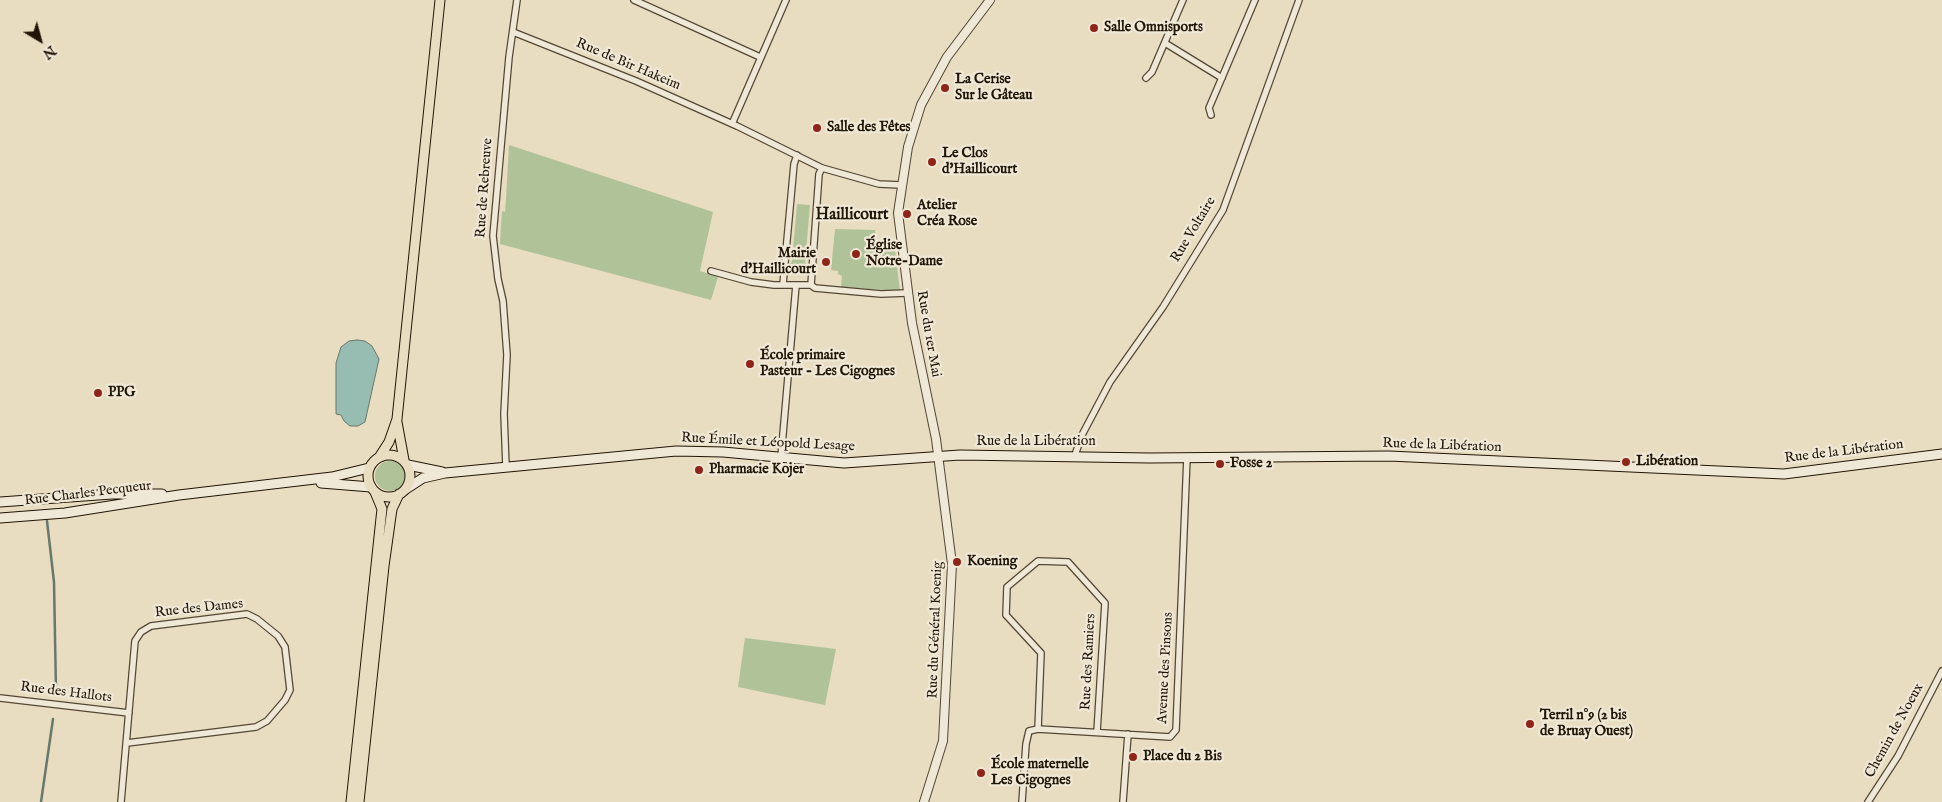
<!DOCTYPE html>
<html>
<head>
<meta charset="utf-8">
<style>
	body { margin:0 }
	#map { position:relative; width:1942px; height:802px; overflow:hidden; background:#e8dcc1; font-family:"IM FELL English",serif }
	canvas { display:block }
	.north { position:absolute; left:15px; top:15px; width:50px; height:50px; -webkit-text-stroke:4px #f0e8d7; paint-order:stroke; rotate:143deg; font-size:14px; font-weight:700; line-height:20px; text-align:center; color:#211505 }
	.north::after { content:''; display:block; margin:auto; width:18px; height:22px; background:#211505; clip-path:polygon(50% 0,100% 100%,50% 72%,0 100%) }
</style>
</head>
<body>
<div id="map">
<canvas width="1942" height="802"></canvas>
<div class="north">N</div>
</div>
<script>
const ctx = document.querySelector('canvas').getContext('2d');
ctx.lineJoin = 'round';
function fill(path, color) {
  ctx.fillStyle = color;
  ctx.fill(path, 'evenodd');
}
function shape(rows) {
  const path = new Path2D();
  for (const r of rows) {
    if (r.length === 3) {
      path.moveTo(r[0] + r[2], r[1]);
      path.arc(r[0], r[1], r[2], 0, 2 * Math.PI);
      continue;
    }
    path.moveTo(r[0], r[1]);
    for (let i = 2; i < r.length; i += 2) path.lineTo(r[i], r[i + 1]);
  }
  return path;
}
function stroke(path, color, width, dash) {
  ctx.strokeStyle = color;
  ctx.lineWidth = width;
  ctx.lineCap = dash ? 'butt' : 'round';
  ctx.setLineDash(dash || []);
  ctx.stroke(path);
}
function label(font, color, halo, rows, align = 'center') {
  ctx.font = font + ' "IM FELL English",serif';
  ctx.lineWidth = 4.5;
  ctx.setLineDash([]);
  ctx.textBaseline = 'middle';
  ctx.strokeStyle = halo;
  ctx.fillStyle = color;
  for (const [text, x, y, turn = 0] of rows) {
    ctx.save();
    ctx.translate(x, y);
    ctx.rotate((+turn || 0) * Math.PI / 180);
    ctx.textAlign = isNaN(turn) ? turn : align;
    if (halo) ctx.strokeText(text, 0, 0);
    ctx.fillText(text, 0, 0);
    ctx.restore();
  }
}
fill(shape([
	[509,145,713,212,700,271,718,277,711,300,500,244,502,211,505,212,506,199],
	[797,204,810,205,805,262,808,268,804,271,793,270,789,266,792,261],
	[835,229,875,230,876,245,894,242,900,291,841,287,842,276,838,274,838,271,831,270],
	[390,476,15],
	[745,638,836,649,825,705,738,687]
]), '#b0c297');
const water = shape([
	[357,340,365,341,372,346,379,359,365,422,358,426,350,426,344,421,341,415,336,414,336,363,341,347,349,341,357,340]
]);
fill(water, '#97bcb1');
stroke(water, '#68796c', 1);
stroke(shape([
	[47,521,54,582,56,691],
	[41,802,53,719]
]), '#68796c', 2.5);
const minor = shape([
	[634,0,760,57],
	[513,32,636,81,737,126,822,168,879,184,901,185],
	[1165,43,1222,78],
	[1146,78,1152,72,1183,0],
	[1211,115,1209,108,1255,0],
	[732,124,786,0],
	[711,271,751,282,774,285,811,285,815,288,881,294,907,293],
	[783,284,794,164,797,155],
	[811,285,819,174,822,168],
	[1075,455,1082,435,1110,382,1163,307,1223,210,1299,0],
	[781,457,796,285],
	[506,467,504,414,507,355,503,301,498,279,493,236,509,57,517,0],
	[0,698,129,713],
	[1038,729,1041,653,1006,615,1007,587,1038,561,1068,562,1105,603,1097,732],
	[121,802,135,641,141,632,151,626,247,614,257,619,278,636,285,647,290,690,285,700,267,721,256,727,127,743],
	[1022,802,1026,744,1029,731,1038,729,1170,737,1176,730,1187,457],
	[1123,802,1128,734],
	[1868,802,1898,756,1942,671]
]);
const tertiary = shape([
	[924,802,943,741,952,564,936,439,912,323,898,213,908,147,921,105,947,57,990,0]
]);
const secondary = shape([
	[408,465,442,472],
	[321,483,371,487],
	[406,489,423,478,445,473,676,451,723,452,844,463,960,455,1149,458,1389,456,1784,474,1942,454],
	[0,502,112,494,162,494],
	[0,518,65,513,179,495,332,477,369,468]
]);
const primary = shape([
	[397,422,404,460],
	[389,476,21],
	[380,456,389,442,397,419,440,0],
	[351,802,381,518,382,509,375,492],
	[359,802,384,566,392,509,399,494]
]);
stroke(minor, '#534734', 8);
stroke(tertiary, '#534734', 10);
stroke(secondary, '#211505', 11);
stroke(primary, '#211505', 11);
stroke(minor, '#f0e8d7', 5.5);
stroke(tertiary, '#f0e8d7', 8);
stroke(secondary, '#f0e8d7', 9);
stroke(primary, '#e8dcc1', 9);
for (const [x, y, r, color] of [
	[1094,28,5,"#8f2418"],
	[945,88,5,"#8f2418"],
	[817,128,5,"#8f2418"],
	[932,162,5,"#8f2418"],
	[907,214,5,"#8f2418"],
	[856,254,5,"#8f2418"],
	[826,262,5,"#8f2418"],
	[750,364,5,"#8f2418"],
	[98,393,5,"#8f2418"],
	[1626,462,5,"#8f2418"],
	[1220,464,5,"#8f2418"],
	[699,470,5,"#8f2418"],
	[957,562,5,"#8f2418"],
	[1530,724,5,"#8f2418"],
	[1133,757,5,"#8f2418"],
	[981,773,5,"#8f2418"]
]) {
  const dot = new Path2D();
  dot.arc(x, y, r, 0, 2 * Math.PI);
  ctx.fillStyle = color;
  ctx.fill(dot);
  stroke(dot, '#f0e8d7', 2);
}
label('bold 14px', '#211505', '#f0e8d7', [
	["Salle Omnisports",1104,28],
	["La Cerise",955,80],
	["Sur le Gâteau",955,96],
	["Salle des Fêtes",827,128],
	["Le Clos",942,154],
	["d'Haillicourt",942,170],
	["Atelier",917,206],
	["Créa Rose",917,222],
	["Église",866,246],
	["Notre-Dame",866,262],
	["Mairie",816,254,"right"],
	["d'Haillicourt",816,270,"right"],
	["École primaire",760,356],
	["Pasteur - Les Cigognes",760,372],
	["PPG",108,393],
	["Libération",1636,462],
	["Fosse 2",1230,464],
	["Pharmacie Kojer",709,470],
	["Koening",967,562],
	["Terril n°9 (2 bis",1540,716],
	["de Bruay Ouest)",1540,732],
	["Place du 2 Bis",1143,757],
	["École maternelle",991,765],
	["Les Cigognes",991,781]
], 'left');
label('14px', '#211505', '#f0e8d7', [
	["Rue de Bir Hakeim",628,65,23],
	["Rue de Rebreuve",485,188,-86],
	["Rue Voltaire",1194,230,-59],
	["Rue du 1er Mai",928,334,80],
	["Rue de la Libération",1036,442],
	["Rue Émile et Léopold Lesage",768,443,3],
	["Rue de la Libération",1442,446,2],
	["Rue de la Libération",1844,452,-7],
	["Rue Charles Pecqueur",88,494,-7],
	["Rue des Dames",199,609,-6],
	["Rue du Général Koenig",936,630,-88],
	["Rue des Ramiers",1089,662,-87],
	["Avenue des Pinsons",1166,668,-87],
	["Rue des Hallots",66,693,7],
	["Chemin de Noeux",1895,731,-61]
]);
label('bold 16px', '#211505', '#f0e8d7', [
	["Haillicourt",852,216]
]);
</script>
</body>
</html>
